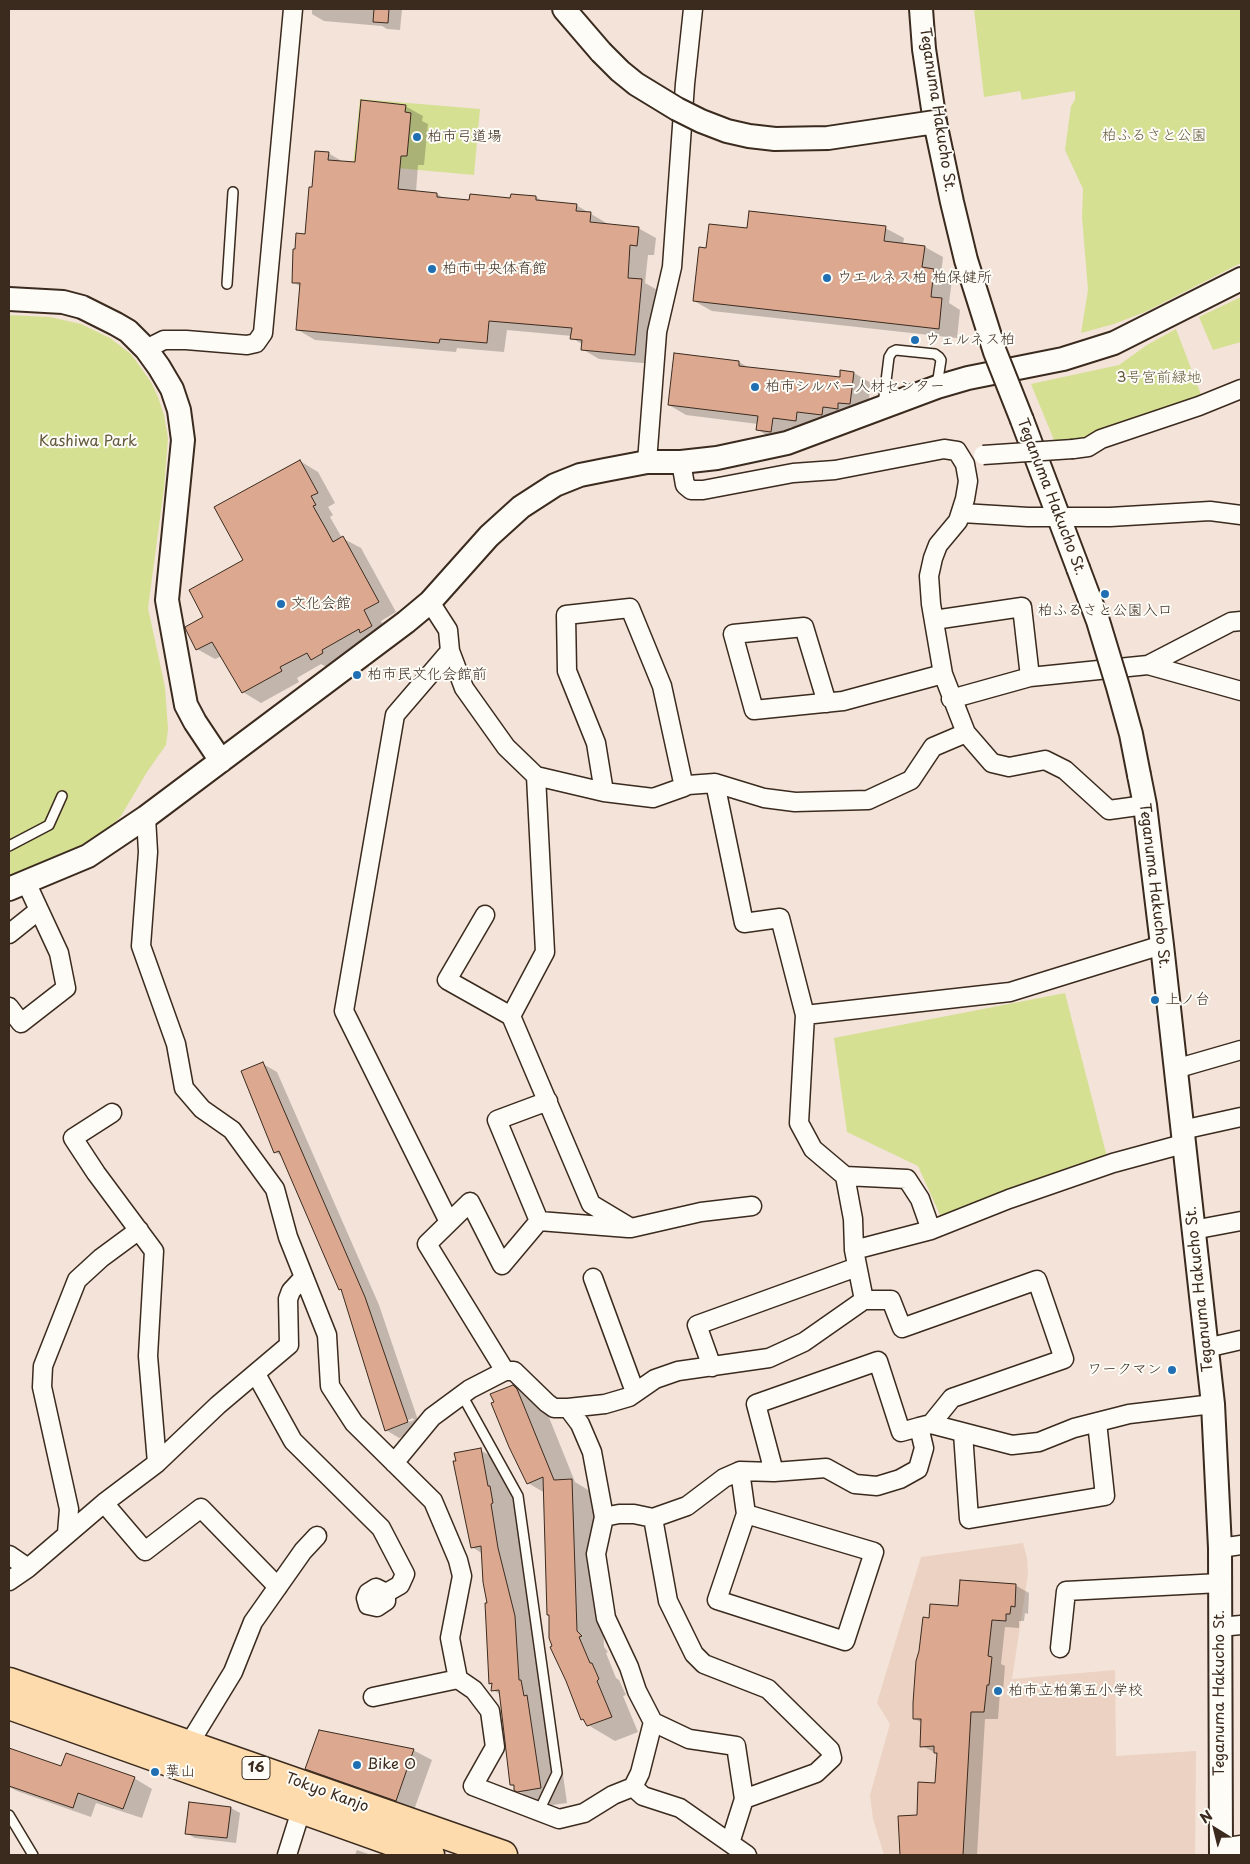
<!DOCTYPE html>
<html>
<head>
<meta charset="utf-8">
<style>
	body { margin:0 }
	#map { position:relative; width:1250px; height:1864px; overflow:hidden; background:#f3e3d8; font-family:"Playpen Sans",sans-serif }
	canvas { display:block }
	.frame { position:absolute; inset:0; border:10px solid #3b2a1e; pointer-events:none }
	.north { position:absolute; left:1190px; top:1804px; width:50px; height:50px; -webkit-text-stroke:4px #fdfcf7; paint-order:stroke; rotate:324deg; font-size:14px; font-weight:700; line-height:20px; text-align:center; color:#3b2a1e }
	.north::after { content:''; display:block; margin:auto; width:18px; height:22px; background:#3b2a1e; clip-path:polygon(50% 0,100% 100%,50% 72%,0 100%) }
</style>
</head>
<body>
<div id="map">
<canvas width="1250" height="1864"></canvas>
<div class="frame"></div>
<div class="north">N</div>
</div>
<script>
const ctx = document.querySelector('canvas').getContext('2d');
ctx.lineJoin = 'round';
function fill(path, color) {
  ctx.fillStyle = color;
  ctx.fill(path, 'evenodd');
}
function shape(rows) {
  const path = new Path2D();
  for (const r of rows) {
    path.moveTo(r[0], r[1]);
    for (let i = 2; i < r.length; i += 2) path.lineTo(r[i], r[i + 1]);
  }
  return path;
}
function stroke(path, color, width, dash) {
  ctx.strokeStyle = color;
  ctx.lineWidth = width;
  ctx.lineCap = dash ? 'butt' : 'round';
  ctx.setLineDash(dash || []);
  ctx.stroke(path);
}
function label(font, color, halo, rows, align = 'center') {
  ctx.font = font + ' "Playpen Sans","Klee One",sans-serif';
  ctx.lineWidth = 4;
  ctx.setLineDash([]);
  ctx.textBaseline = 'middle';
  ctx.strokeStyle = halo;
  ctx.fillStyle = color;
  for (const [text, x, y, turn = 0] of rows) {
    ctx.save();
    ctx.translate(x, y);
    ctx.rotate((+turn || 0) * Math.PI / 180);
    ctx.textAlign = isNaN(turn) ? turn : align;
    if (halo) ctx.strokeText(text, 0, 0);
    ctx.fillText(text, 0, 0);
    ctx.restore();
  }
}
fill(shape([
	[1023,1543,1027,1558,1028,1574,1012,1679,1115,1670,1116,1756,1196,1751,1195,1855,884,1855,873,1819,870,1795,890,1724,877,1703,921,1557]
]), '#ecd2c2');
fill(shape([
	[974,9,1241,9,1241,263,1145,312,1114,324,1081,333,1088,290,1082,217,1083,189,1065,150,1071,106,1075,100,1075,91,1022,100,1020,91,984,97],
	[360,99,480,109,474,175,353,164],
	[1241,297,1241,342,1213,350,1199,317],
	[9,315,50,317,81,324,110,338,131,354,151,382,158,397,164,415,168,438,164,488,148,608,165,687,168,729,166,745,147,772,121,816,100,837,65,857,9,878],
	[1176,329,1203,400,1091,439,1054,440,1031,384,1119,365,1147,345],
	[1065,993,1108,1161,941,1217,918,1166,847,1132,834,1038]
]), '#d5e093');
fill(shape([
	[312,9,402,9,400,30,387,29,382,26,324,21,312,14],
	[405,106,423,116,422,121,428,124,424,165,418,165,416,192,437,194,447,200,471,202,536,197,544,202,576,205,608,224,607,225,638,228,656,238,654,255,648,255,645,283,659,291,653,364,599,359,582,349,582,344,572,338,572,336,507,330,504,352,457,348,456,352,315,340,298,330,301,287,293,282,306,235,313,188,328,153,345,163,356,164],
	[885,228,904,238,903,244,925,247,943,257,941,274,952,280,949,303,960,310,957,338,712,311,694,301,707,249],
	[739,362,749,368,841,379,854,373,871,383,867,413,813,430,790,427,789,441,775,440,758,430,758,424,686,415,669,405],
	[300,461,318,472,335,503,328,507,333,515,330,517,342,538,361,548,396,612,381,621,389,637,330,669,321,664,297,678,299,682,261,703,243,692,222,656,215,659,197,649,205,617,244,561],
	[263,1064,277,1072,379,1305,421,1429,399,1438,386,1430,343,1291,340,1289,283,1157,275,1152],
	[413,1418,414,1420,394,1428,394,1426],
	[513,1386,544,1405,575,1482,598,1496,604,1647,608,1652,606,1653,616,1678,619,1680,626,1695,623,1696,638,1732,615,1741,588,1725,586,1721,582,1719,554,1646,550,1616,548,1615,545,1493,528,1483],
	[480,1450,507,1465,514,1501,517,1503,551,1710,554,1712,567,1803,545,1806,515,1789,515,1787,511,1785,501,1695,493,1690,493,1684,491,1683,488,1605,483,1554,472,1547],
	[1015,1585,1029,1593,1028,1614,1025,1613,1024,1621,1019,1621,1019,1628,1005,1627,1001,1664,1005,1666,1003,1692,1000,1692,998,1719,985,1719,977,1855,901,1855,899,1818,918,1816,937,1785,938,1754,922,1746,922,1723,915,1719,930,1619],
	[10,1750,62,1768,134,1778,152,1789,142,1818,96,1803,91,1817,17,1791,9,1787],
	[413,1750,432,1760,414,1810,325,1779,306,1768],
	[231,1808,240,1813,236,1843,195,1838,186,1833],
	[357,1850,371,1855,355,1855]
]), '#0003');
const building = shape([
	[374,9,389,9,388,23,373,22,374,9],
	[361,100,406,105,405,112,411,113,407,156,401,156,398,189,437,193,437,197,469,200,470,194,510,198,511,194,536,196,536,200,577,204,576,211,591,212,590,222,639,227,637,246,630,245,628,278,642,279,635,355,581,350,582,340,570,339,572,328,489,321,487,343,440,339,439,343,296,330,300,283,292,283,293,249,295,249,296,233,305,234,309,187,312,187,315,151,329,152,328,160,355,162,361,100],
	[749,211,886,226,884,241,925,246,922,267,934,269,931,297,942,298,939,329,693,301,699,247,706,248,709,224,747,228,749,211],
	[674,353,739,361,739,366,840,377,840,370,854,372,850,404,838,403,838,409,823,407,822,415,797,412,796,421,773,418,771,432,756,430,758,416,668,405,674,353],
	[300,460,318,493,311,496,316,505,313,506,326,529,333,542,343,536,379,602,364,610,372,626,360,633,359,629,322,650,323,653,311,660,307,653,280,667,282,671,242,693,212,642,196,650,186,630,185,627,203,617,189,590,243,560,214,507,300,460],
	[263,1062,365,1297,408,1422,385,1431,341,1289,339,1290,279,1151,274,1153,241,1071,263,1062],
	[513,1385,517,1389,554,1480,572,1479,577,1631,582,1636,579,1637,590,1663,592,1663,599,1679,597,1681,612,1717,587,1726,583,1719,581,1720,566,1681,550,1647,552,1646,549,1638,549,1615,547,1615,543,1477,527,1484,509,1447,491,1403,494,1402,490,1394,513,1385],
	[481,1448,488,1486,490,1486,493,1503,491,1504,498,1548,515,1616,519,1680,521,1680,524,1696,527,1695,541,1788,517,1792,514,1790,514,1785,510,1785,499,1690,491,1691,492,1683,489,1684,485,1603,487,1603,483,1582,481,1546,471,1548,453,1461,456,1461,454,1453,481,1448],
	[960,1580,1016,1584,1015,1607,1011,1606,1010,1614,1006,1614,1006,1621,992,1620,988,1656,992,1657,989,1685,987,1685,984,1712,971,1712,963,1855,900,1855,898,1816,917,1815,918,1782,935,1783,937,1753,934,1753,934,1746,920,1747,921,1719,913,1719,913,1703,916,1661,919,1651,923,1617,929,1618,930,1604,958,1606,960,1580],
	[319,1730,414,1749,396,1801,305,1769,319,1730],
	[9,1748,61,1766,66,1753,135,1777,123,1809,78,1793,73,1808,9,1786,9,1748],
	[189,1802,231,1807,227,1838,185,1834,189,1802]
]);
fill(building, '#dca990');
stroke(building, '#3b2a1e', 1);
const service = shape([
	[227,284,233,192],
	[883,405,889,357,892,352,896,350,935,354,939,357,941,360,937,385],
	[9,846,49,825,62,796],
	[462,1395,518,1496,557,1773,539,1811],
	[9,1815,33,1855]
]);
const minor = shape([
	[146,349,164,340,186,340,247,345,256,343,263,333,293,9],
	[1073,449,1088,447,1101,439,1199,406,1241,389],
	[647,462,657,332,672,267,685,84,693,9],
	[681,462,685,485,691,490,703,490,793,473,835,470,944,449,957,451,965,464,968,481,965,499,958,521,938,545,933,558,929,576,931,604,943,674,966,733,992,763,1009,767,1045,760,1065,770,1109,810,1145,805],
	[962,513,1028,517,1110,517,1210,511,1241,515],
	[430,602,448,630,450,651,395,715,344,1011,449,1222],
	[934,620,1022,607,1030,677],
	[450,651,464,688,506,747,536,776],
	[1148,665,1231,622,1241,621],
	[951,699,1030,677,1148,665,1241,691],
	[827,703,804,627,733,634,754,710,843,701,943,674],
	[966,733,933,747,911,780,868,800,795,802,764,798,715,783,744,923,780,918,805,1015,1010,992,1162,945],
	[684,787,662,686,630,608,566,615,567,671,596,743,604,792,653,798,684,787,688,785,715,783],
	[604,792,536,776,545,952,511,1016,591,1204,631,1228,701,1212,752,1206],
	[146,817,148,852,141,946,176,1044,184,1088,202,1109,232,1130,275,1189,288,1237,327,1335,330,1386,354,1423,433,1501,458,1560,462,1576,450,1638,458,1679,474,1690,490,1711,495,1747,473,1786,559,1819,584,1813,613,1795,633,1787,640,1773,653,1722,637,1691,629,1667,606,1618,596,1554,604,1517,592,1452,580,1424,568,1408,605,1404,629,1397,655,1379,678,1371,769,1358,804,1342,864,1300,854,1250,853,1219,845,1176],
	[485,915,447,980,511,1016],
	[9,934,39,910],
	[9,1007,21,1023,66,988,59,953,26,882],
	[805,1015,799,1123,813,1149,845,1176,907,1179,920,1199,931,1230],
	[1175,1069,1241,1050],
	[548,1101,497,1120,539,1221,628,1228],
	[112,1113,73,1138,96,1173,154,1251,148,1356,157,1463],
	[1182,1130,1241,1117],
	[1193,1230,1241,1221],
	[854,1250,931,1230,1009,1199,1113,1163,1183,1144],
	[593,1278,635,1392],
	[864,1300,891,1300,902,1328,1037,1280,1064,1359,952,1398,931,1424],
	[1206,1348,1241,1340],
	[712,1367,697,1325,857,1267],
	[505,1371,427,1244,470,1202,502,1265,539,1221],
	[256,1374,293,1441,381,1528,405,1574,400,1585,386,1593],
	[963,1433,969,1519,1105,1496,1097,1422],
	[394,1463,432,1417,470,1389,505,1371,514,1371,547,1403,554,1408,568,1408],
	[740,1471,746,1514,717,1600,845,1641,874,1552,746,1514],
	[774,1472,756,1404,878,1361,901,1432,919,1427],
	[104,1503,145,1551,201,1508,278,1587],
	[604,1517,619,1514,634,1514,653,1518,687,1506,724,1478,740,1471,774,1472,826,1468,855,1484,877,1486,900,1479,918,1469,924,1448,919,1427,931,1424,1012,1445,1039,1442,1074,1428,1129,1414,1213,1404],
	[653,1518,668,1601,694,1654,704,1664,768,1689,830,1750,832,1758,816,1773,744,1799],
	[67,1533,69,1509,42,1387,43,1366,77,1280,101,1258,139,1230],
	[1220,1548,1241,1545],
	[9,1555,28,1568],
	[9,1581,28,1568,104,1503,157,1463,218,1405,289,1345,288,1299,291,1291,304,1277],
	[376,1588,386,1593,386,1601,377,1607,368,1605,366,1598,368,1593,376,1588],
	[1220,1627,1241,1625],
	[1060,1648,1066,1591,1220,1583],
	[373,1697,458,1679],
	[653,1722,689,1739,736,1746,744,1799,730,1843],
	[189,1744,233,1672,253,1622,303,1551,317,1536],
	[633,1787,643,1796,680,1808,747,1855],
	[1221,1848,1241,1845],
	[287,1855,304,1801]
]);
const tertiary = shape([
	[564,9,601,52],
	[921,9,924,49,935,122],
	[9,299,63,302,82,307,116,324,128,331,146,349,159,367,172,389,179,410,183,440,167,600,186,705,195,722,221,761],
	[1022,420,1078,568],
	[1139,775,1145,805,1162,945,1213,1404,1220,1548,1221,1855],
	[9,889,88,856,146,817,406,622,430,602,489,536,521,507,555,485,580,475,605,470,647,462,681,462,717,458,787,443,937,387,968,378,1063,359,1114,343,1241,279]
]);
const trunk = shape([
	[9,1682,503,1855],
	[9,1705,430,1855]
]);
stroke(service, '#3b2a1e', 12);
stroke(minor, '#3b2a1e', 21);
stroke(tertiary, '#3b2a1e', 26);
stroke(trunk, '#3b2a1e', 31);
stroke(service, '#fdfcf7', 9);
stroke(minor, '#fdfcf7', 18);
stroke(tertiary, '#fdfcf7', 22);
stroke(trunk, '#fddbac', 28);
const minorBridge = shape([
	[983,455,1073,449]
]);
const tertiaryBridge = shape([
	[601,52,620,71,636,84,677,109,701,121,727,131,749,136,775,139,828,138,935,122,952,202,966,260,995,352,1022,420],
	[1078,568,1098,621,1118,687,1131,734,1139,775]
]);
stroke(minorBridge, '#3b2a1e', 21, []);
stroke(tertiaryBridge, '#3b2a1e', 26, []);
stroke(minorBridge, '#fdfcf7', 18);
stroke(tertiaryBridge, '#fdfcf7', 22);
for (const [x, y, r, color] of [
	[417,137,5,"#1f6fb2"],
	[432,269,5,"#1f6fb2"],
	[827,278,5,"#1f6fb2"],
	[915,340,5,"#1f6fb2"],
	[755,387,5,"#1f6fb2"],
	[1105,594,5,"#1f6fb2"],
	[281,604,5,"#1f6fb2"],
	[357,675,5,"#1f6fb2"],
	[1155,1000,5,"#1f6fb2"],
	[1172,1370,5,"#1f6fb2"],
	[998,1691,5,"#1f6fb2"],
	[357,1765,5,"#1f6fb2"],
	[155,1772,5,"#1f6fb2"]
]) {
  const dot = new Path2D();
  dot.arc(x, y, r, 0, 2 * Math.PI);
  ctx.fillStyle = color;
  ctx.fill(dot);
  stroke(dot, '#fdfcf7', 2);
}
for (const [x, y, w] of [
	[256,1768,28]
]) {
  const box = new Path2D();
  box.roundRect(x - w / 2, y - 11.5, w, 23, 4);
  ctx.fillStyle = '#fdfcf7';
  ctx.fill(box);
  stroke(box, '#3b2a1e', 1);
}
label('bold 14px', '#3b2a1e', null, [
	["16",256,1768]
]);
label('15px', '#3b2a1e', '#fdfcf7', [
	["Teganuma Hakucho St.",937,110,81],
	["Teganuma Hakucho St.",1051,497,69],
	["Teganuma Hakucho St.",1154,886,83],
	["Teganuma Hakucho St.",1200,1289,-96],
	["Teganuma Hakucho St.",1220,1693,-90],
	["Tokyo Kanjo",327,1793,20]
]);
label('15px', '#62583b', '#fdfcf7', [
	["柏ふるさと公園",1154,136],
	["3号宮前緑地",1159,378],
	["Kashiwa Park",88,442]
]);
label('15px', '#3b2a1e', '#fdfcf7', [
	["柏市弓道場",427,137],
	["柏市中央体育館",442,269],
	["ウエルネス柏 柏保健所",837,278],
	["ウェルネス柏",925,340],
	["柏市シルバー人材センター",765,387],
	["文化会館",291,604],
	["柏ふるさと公園入口",1105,611,"center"],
	["柏市民文化会館前",367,675],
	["上ノ台",1165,1000],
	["ワークマン",1162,1370,"right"],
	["柏市立柏第五小学校",1008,1691],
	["Bike O",367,1765],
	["葉山",165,1772]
], 'left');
</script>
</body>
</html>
